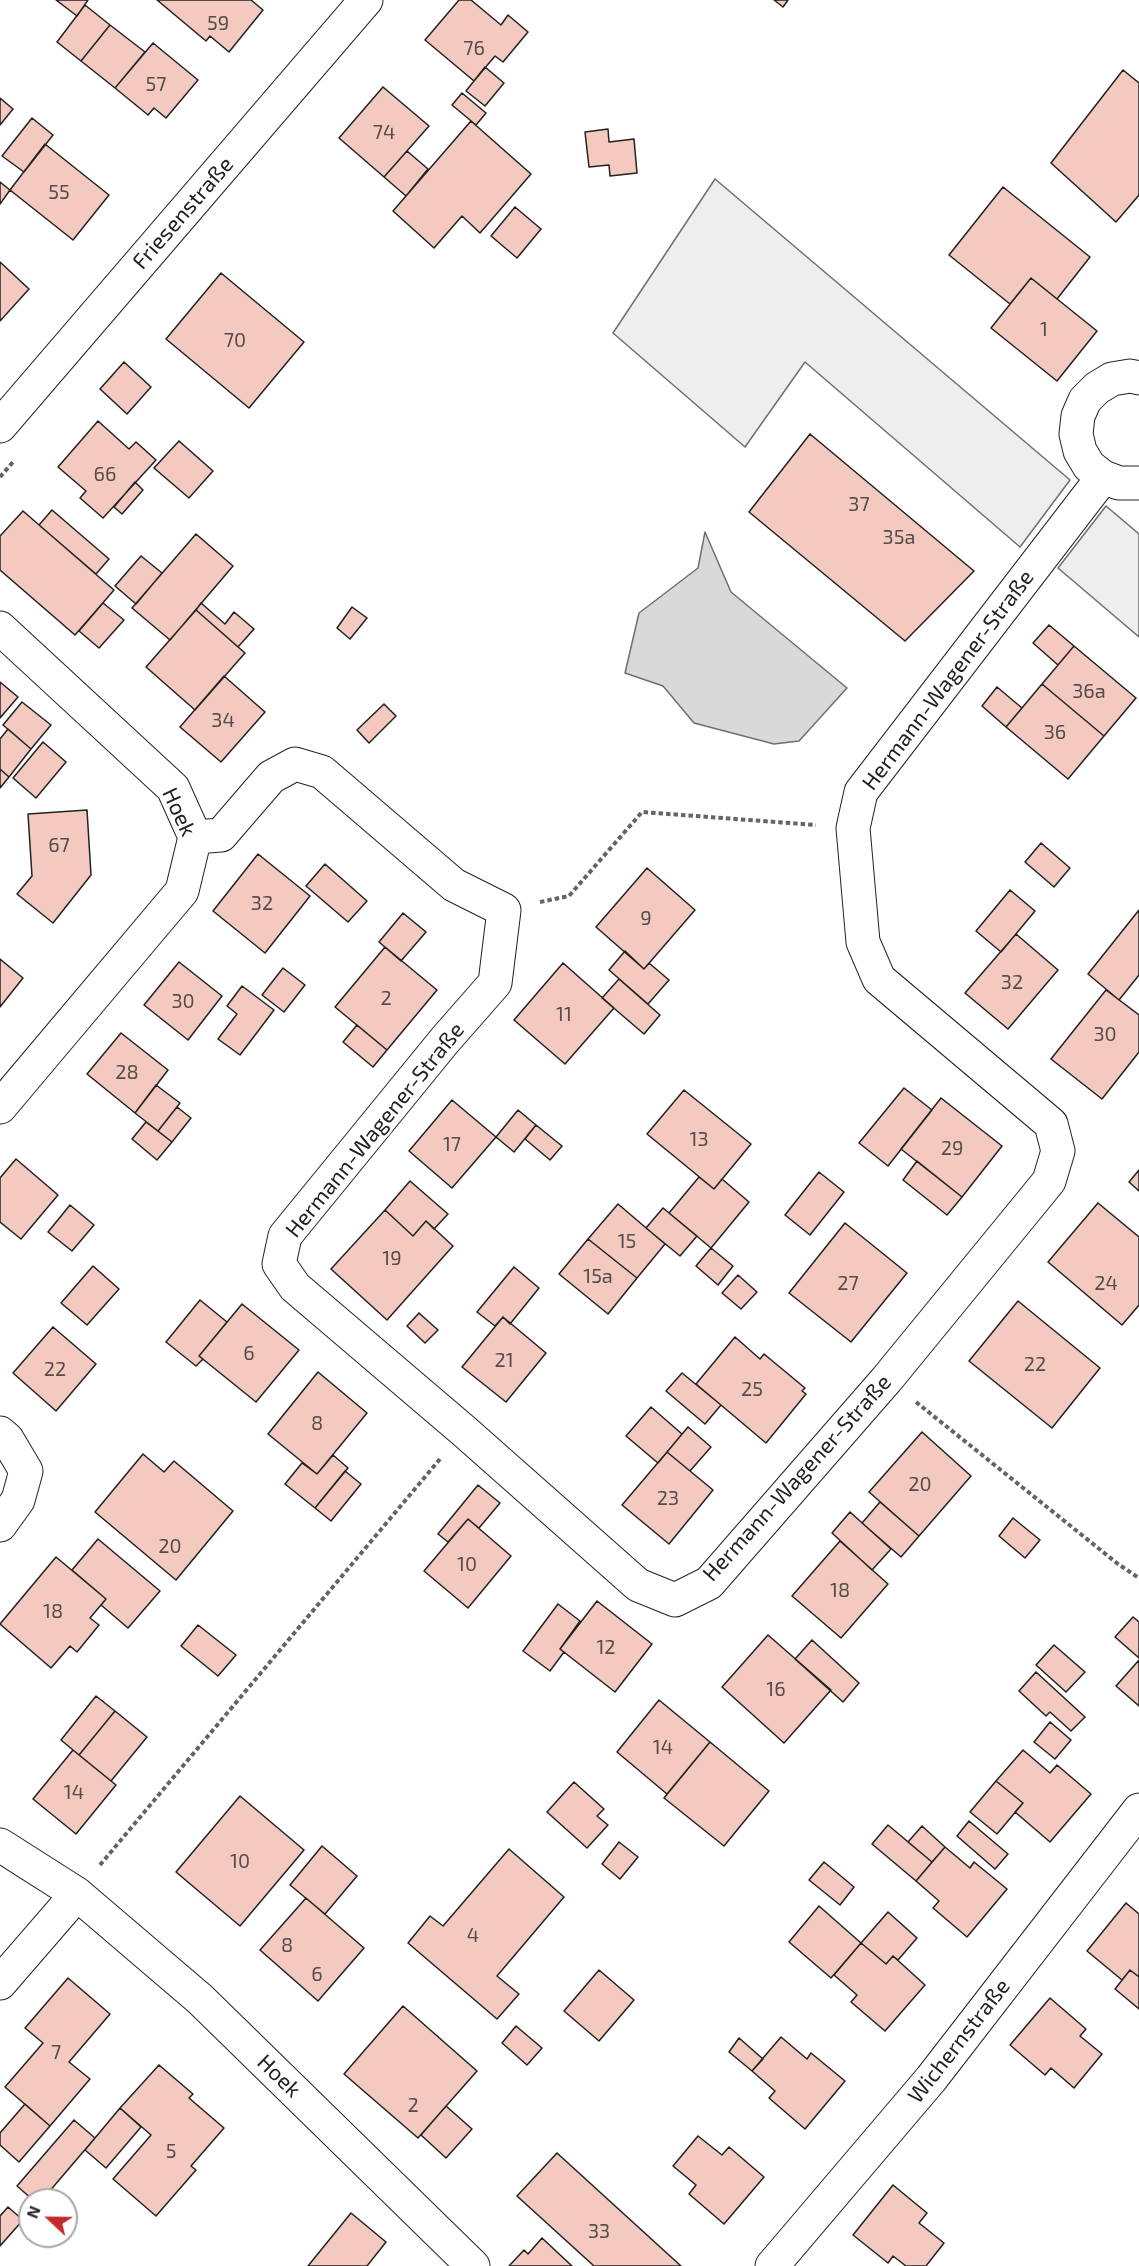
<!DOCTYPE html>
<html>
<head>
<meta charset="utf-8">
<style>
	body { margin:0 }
	#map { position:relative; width:1139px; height:2266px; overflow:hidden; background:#fff; font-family:"Exo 2",sans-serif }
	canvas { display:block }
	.north { position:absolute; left:18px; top:2188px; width:60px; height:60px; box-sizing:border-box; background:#fff; border:2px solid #a7a7a7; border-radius:50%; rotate:292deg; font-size:16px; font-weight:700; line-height:24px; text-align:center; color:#222 }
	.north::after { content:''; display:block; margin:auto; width:21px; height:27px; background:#c62828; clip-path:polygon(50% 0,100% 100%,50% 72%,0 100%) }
</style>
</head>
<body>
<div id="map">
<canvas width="1139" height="2266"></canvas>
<div class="north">N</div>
</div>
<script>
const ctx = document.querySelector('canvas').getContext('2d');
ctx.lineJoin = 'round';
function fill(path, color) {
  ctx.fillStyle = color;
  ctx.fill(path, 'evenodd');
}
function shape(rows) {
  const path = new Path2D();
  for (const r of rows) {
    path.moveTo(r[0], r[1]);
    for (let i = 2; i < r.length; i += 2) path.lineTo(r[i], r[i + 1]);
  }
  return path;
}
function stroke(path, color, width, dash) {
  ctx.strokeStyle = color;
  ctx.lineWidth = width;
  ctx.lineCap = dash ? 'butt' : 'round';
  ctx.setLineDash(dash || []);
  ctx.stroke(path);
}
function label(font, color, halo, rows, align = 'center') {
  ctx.font = font + ' "Exo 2",sans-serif';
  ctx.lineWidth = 4.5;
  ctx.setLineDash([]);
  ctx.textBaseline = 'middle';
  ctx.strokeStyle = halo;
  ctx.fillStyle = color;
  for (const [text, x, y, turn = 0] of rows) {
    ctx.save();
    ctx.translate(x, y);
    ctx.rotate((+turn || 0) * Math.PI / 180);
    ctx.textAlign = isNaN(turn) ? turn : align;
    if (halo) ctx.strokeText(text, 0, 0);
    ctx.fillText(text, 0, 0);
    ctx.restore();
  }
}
const green = shape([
	[715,179,1070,480,1020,547,805,362,745,447,613,333,715,179],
	[1106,506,1139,534,1139,637,1058,568,1106,506]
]);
fill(green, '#eee');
stroke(green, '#6f6f6f', 1.5);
const water = shape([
	[705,532,731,592,847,688,799,741,774,744,694,723,663,686,625,673,639,613,698,568,705,532]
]);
fill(water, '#d9d9d9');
stroke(water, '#6f6f6f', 1.5);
const building = shape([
	[56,0,88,0,77,16,56,0],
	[157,0,251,0,263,10,229,52,210,36,206,41,157,0],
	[459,0,471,0,501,25,508,15,528,32,503,62,495,56,474,81,425,40,459,0],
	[774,0,788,0,783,7,774,0],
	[85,5,110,25,81,61,57,42,85,5],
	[110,25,145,52,115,88,81,61,110,25],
	[153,43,198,80,166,118,154,108,148,115,115,88,153,43],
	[485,67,504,83,485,106,466,91,485,67],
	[1123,70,1139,83,1139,195,1116,222,1051,163,1123,70],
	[383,87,429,126,384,177,339,138,383,87],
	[462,93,486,113,476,125,452,105,462,93],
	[0,98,13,109,0,125,0,98],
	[32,118,53,135,24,172,2,156,32,118],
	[471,121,531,174,480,233,462,216,434,248,393,211,471,121],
	[608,129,609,142,634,139,637,173,610,176,609,165,589,167,585,132,608,129],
	[45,144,109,195,73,240,10,190,45,144],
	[407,151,428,169,406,196,384,177,407,151],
	[0,182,10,190,0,204,0,182],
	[1003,187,1090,257,1057,299,1031,278,1010,304,949,255,1003,187],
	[515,207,541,229,517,258,491,236,515,207],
	[0,262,29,289,0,321,0,262],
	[221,273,304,342,249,408,166,339,221,273],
	[1031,278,1097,331,1057,381,991,328,1031,278],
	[124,362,151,387,127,414,100,389,124,362],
	[98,421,129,449,136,442,156,460,103,518,80,498,86,491,58,467,98,421],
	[810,434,974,571,905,641,749,512,810,434],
	[179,441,213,471,189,498,154,468,179,441],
	[135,482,143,490,122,514,114,507,135,482],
	[52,510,109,559,96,574,39,525,52,510],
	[23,511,114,590,75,635,0,570,0,536,23,511],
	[196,534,233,566,170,640,132,608,196,534],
	[141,556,162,573,136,604,115,586,141,556],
	[103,603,124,620,99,648,79,631,103,603],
	[201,603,225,624,234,612,254,629,238,647,196,610,201,603],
	[352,607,367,618,350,639,337,628,352,607],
	[196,610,245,653,195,710,146,667,196,610],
	[1049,625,1074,646,1058,665,1033,643,1049,625],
	[1074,646,1136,698,1104,736,1042,684,1074,646],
	[224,676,265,712,221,762,180,727,224,676],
	[0,682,18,697,0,718,0,682],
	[1042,684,1104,736,1068,779,1006,727,1042,684],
	[997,687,1022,708,1006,727,982,706,997,687],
	[22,702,51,725,31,749,3,725,22,702],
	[384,704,396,716,369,743,357,730,384,704],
	[8,729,31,749,9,777,0,769,0,739,8,729],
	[43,742,66,762,36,798,13,778,43,742],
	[0,769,9,777,0,788,0,769],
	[87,810,91,875,53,923,17,894,32,876,28,814,87,810],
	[1041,843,1070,868,1054,887,1025,862,1041,843],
	[258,854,310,896,265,953,213,911,258,854],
	[325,864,367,901,348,922,306,886,325,864],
	[647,868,695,910,644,969,596,927,647,868],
	[1010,890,1035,911,1001,952,976,931,1010,890],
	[1139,910,1139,975,1119,1000,1088,974,1139,910],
	[403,913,426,932,401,961,379,942,403,913],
	[1016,934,1058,970,1008,1029,965,993,1016,934],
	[385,947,437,990,387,1050,335,1007,385,947],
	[625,951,644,969,649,963,669,980,648,1004,609,970,625,951],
	[0,959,23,978,0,1007,0,959],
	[179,962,222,996,188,1040,144,1005,179,962],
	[563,963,614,1008,565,1064,514,1020,563,963],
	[283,968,305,985,284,1012,262,995,283,968],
	[619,979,660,1015,644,1034,602,998,619,979],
	[242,986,274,1010,240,1055,218,1039,237,1014,227,1006,242,986],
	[1106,990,1139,1015,1139,1052,1102,1099,1051,1059,1106,990],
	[357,1025,387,1050,373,1067,343,1042,357,1025],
	[121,1033,168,1070,135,1113,87,1074,121,1033],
	[156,1085,180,1103,158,1131,135,1113,156,1085],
	[904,1088,932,1110,888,1166,859,1143,904,1088],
	[684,1090,751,1144,714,1189,647,1134,684,1090],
	[941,1098,1002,1146,962,1197,901,1149,941,1098],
	[452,1100,496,1137,452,1188,409,1151,452,1100],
	[177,1107,191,1118,172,1142,158,1131,177,1107],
	[518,1110,536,1125,514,1152,496,1137,518,1110],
	[146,1122,172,1142,157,1160,132,1139,146,1122],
	[536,1125,562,1146,550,1160,525,1139,536,1125],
	[16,1159,58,1195,21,1239,0,1222,0,1178,16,1159],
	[917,1161,962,1197,947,1215,903,1180,917,1161],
	[1139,1170,1139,1191,1129,1182,1139,1170],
	[819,1172,844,1192,810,1235,785,1215,819,1172],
	[699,1177,714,1189,722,1179,749,1202,711,1248,669,1213,699,1177],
	[410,1181,448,1214,434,1229,426,1221,413,1236,385,1210,410,1181],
	[1098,1203,1139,1237,1139,1305,1122,1325,1048,1262,1098,1203],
	[618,1204,665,1244,637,1278,588,1239,618,1204],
	[70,1205,94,1225,72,1251,48,1232,70,1205],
	[663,1208,697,1236,680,1256,646,1228,663,1208],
	[385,1210,413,1236,426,1221,453,1246,387,1320,331,1269,385,1210],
	[845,1223,907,1273,851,1342,789,1293,845,1223],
	[588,1239,637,1278,608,1314,559,1274,588,1239],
	[711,1248,733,1266,718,1285,696,1266,711,1248],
	[93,1266,119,1289,87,1325,61,1303,93,1266],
	[514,1267,539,1288,510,1324,503,1317,495,1326,477,1312,514,1267],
	[738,1275,757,1292,741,1309,722,1293,738,1275],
	[200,1300,227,1322,199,1356,203,1359,196,1366,166,1342,200,1300],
	[1018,1301,1100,1368,1052,1428,969,1361,1018,1301],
	[242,1304,299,1350,256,1402,199,1356,242,1304],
	[419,1313,438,1330,425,1343,407,1326,419,1313],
	[503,1317,546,1353,506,1402,462,1367,503,1317],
	[53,1327,96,1364,56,1411,13,1373,53,1327],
	[735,1337,760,1359,764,1354,805,1388,802,1391,806,1394,766,1443,696,1384,735,1337],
	[318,1372,367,1413,317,1474,268,1434,318,1372],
	[682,1373,721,1405,705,1424,666,1391,682,1373],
	[651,1407,682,1434,658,1463,626,1436,651,1407],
	[688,1427,711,1447,690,1471,667,1452,688,1427],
	[922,1432,971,1476,919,1536,869,1492,922,1432],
	[667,1452,713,1490,669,1544,622,1505,667,1452],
	[143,1454,164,1472,174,1461,233,1511,176,1580,95,1512,143,1454],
	[333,1455,348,1468,315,1508,285,1484,302,1463,317,1474,333,1455],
	[345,1471,361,1484,331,1521,315,1508,345,1471],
	[478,1485,500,1503,479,1528,468,1519,448,1542,438,1534,478,1485],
	[880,1502,919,1536,901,1557,862,1523,880,1502],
	[850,1512,891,1549,872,1570,832,1533,850,1512],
	[1013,1518,1040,1540,1025,1558,999,1536,1013,1518],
	[468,1519,511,1556,468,1608,424,1571,468,1519],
	[98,1539,160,1591,128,1628,101,1605,106,1599,72,1570,98,1539],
	[840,1541,888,1584,841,1638,792,1596,840,1541],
	[56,1557,106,1599,90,1618,99,1625,77,1652,70,1646,51,1668,0,1624,56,1557],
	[597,1601,652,1644,615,1692,560,1649,597,1601],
	[558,1604,580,1621,560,1649,564,1652,550,1671,523,1651,558,1604],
	[1133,1617,1139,1622,1139,1658,1115,1637,1133,1617],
	[198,1625,236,1655,218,1676,181,1646,198,1625],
	[768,1635,831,1690,784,1743,722,1687,768,1635],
	[812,1640,859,1683,843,1702,795,1659,812,1640],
	[1054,1645,1085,1672,1066,1692,1036,1665,1054,1645],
	[1139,1660,1139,1706,1116,1686,1139,1660],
	[1036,1672,1085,1717,1071,1731,1050,1712,1046,1716,1019,1691,1036,1672],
	[96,1696,115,1711,79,1755,61,1740,96,1696],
	[659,1700,710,1742,667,1794,617,1752,659,1700],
	[115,1711,147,1737,111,1781,79,1755,115,1711],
	[1050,1722,1071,1740,1055,1759,1034,1742,1050,1722],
	[710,1742,769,1791,724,1846,664,1798,710,1742],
	[73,1750,116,1785,76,1834,33,1799,73,1750],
	[1023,1750,1050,1773,1057,1765,1091,1794,1050,1842,1015,1812,1023,1803,996,1781,1023,1750],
	[996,1781,1023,1803,997,1834,970,1812,996,1781],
	[574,1782,604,1809,597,1816,608,1825,587,1848,547,1812,574,1782],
	[240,1796,304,1850,240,1926,176,1872,240,1796],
	[969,1821,1008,1854,995,1869,957,1836,969,1821],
	[888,1825,932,1862,916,1881,872,1844,888,1825],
	[922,1826,945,1847,932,1862,908,1842,922,1826],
	[619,1842,638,1857,620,1879,602,1864,619,1842],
	[322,1846,357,1876,325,1914,290,1885,322,1846],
	[945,1847,970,1868,974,1862,1007,1889,967,1937,933,1908,939,1901,916,1881,945,1847],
	[509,1849,564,1897,497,1976,519,1994,497,2019,408,1943,430,1916,443,1926,509,1849],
	[824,1862,854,1887,840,1905,809,1880,824,1862],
	[306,1898,364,1948,318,2001,260,1950,306,1898],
	[1126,1903,1139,1914,1139,1977,1130,1970,1122,1980,1087,1951,1126,1903],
	[819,1906,861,1943,831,1978,789,1942,819,1906],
	[888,1912,917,1938,898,1960,893,1956,886,1964,861,1943,888,1912],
	[861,1943,886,1964,893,1956,925,1985,885,2031,851,2002,857,1995,834,1975,861,1943],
	[599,1970,634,2000,599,2041,564,2011,599,1970],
	[1130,1970,1139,1977,1139,2009,1115,1989,1130,1970],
	[68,1978,110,2014,69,2062,90,2079,50,2126,5,2087,43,2043,25,2028,68,1978],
	[1050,1998,1086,2029,1080,2036,1102,2054,1074,2088,1051,2068,1045,2075,1010,2045,1050,1998],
	[403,2006,477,2071,418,2138,344,2074,403,2006],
	[516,2026,542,2048,527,2065,502,2043,516,2026],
	[781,2037,807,2059,811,2053,845,2081,805,2129,769,2098,775,2091,752,2071,781,2037],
	[739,2038,763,2059,752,2071,729,2052,739,2038],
	[159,2065,193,2094,189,2098,224,2128,191,2166,196,2170,156,2216,113,2179,151,2135,120,2108,159,2065],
	[25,2104,50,2126,19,2162,0,2145,0,2133,25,2104],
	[446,2106,472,2129,446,2158,421,2135,446,2106],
	[120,2108,141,2127,106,2168,85,2150,120,2108],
	[74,2120,95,2138,42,2200,33,2200,17,2186,74,2120],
	[698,2136,722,2155,729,2147,764,2177,724,2224,689,2194,696,2185,673,2166,698,2136],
	[557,2153,681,2266,594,2266,517,2196,557,2153],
	[893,2185,927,2213,919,2223,944,2243,926,2266,906,2266,893,2256,888,2263,853,2235,893,2185],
	[8,2207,23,2220,0,2246,0,2216,8,2207],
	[351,2213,386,2242,367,2266,308,2266,351,2213],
	[542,2238,572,2266,509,2266,524,2250,528,2254,542,2238]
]);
fill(building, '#f3c9c0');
stroke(building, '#222', 1.5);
const street = shape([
	[1139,378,1130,376,1112,379,1097,388,1085,400,1078,416,1076,434,1080,451,1089,466,1103,477,1119,483,1139,483],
	[0,628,173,788,195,837,182,891,0,1107],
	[195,837,221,835,271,777,295,764,322,772,454,885,504,910,495,983,445,1040,285,1236,279,1264,295,1287,464,1431,638,1585,675,1600,709,1583,887,1379,1049,1181,1058,1151,1051,1124,879,979,863,942,853,828,861,792,1103,477],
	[0,1433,7,1439,26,1471,18,1500,0,1525],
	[0,1845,77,1894,200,1999,473,2266],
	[0,1983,77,1894],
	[772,2266,931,2079,1139,1810]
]);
const secondary = shape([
	[0,426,366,0]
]);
stroke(street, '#222', 35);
stroke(secondary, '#222', 35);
stroke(shape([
	[0,477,13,462],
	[540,902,569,896,642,812,816,825],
	[916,1402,1118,1564,1139,1578],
	[100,1865,440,1459]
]), '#646464', 4, [4.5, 3]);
stroke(street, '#fff', 33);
stroke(secondary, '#fff', 33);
label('20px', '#564c4a', null, [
	["59",218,23],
	["76",474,48],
	["57",156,84],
	["74",384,132],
	["55",59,192],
	["1",1044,329],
	["70",235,340],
	["66",105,474],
	["37",859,504],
	["35a",899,537],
	["36a",1089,691],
	["34",223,720],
	["36",1055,732],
	["67",59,845],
	["32",262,903],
	["9",646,918],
	["32",1012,982],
	["2",386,998],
	["30",183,1001],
	["11",564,1014],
	["30",1105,1034],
	["28",127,1072],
	["13",699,1139],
	["17",452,1144],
	["29",952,1148],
	["15",627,1241],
	["19",392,1258],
	["15a",598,1276],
	["27",848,1283],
	["24",1106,1283],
	["6",249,1353],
	["21",504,1360],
	["22",1035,1364],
	["22",55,1369],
	["25",752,1389],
	["8",317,1423],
	["20",920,1484],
	["23",668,1498],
	["20",170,1546],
	["10",467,1564],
	["18",840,1590],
	["18",53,1611],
	["12",606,1647],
	["16",776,1689],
	["14",663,1747],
	["14",74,1792],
	["10",240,1861],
	["4",473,1935],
	["8",287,1945],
	["6",317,1974],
	["7",56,2052],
	["2",413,2105],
	["5",171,2151],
	["33",599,2231]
]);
label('22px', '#222', '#fff', [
	["Friesenstraße",183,213,-49],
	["Hermann-Wagener-Straße",948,680,-53],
	["Hoek",179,812,65],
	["Hermann-Wagener-Straße",375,1130,-51],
	["Hermann-Wagener-Straße",797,1478,-48],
	["Wichernstraße",959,2041,-52],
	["Hoek",279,2076,44]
]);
</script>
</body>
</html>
